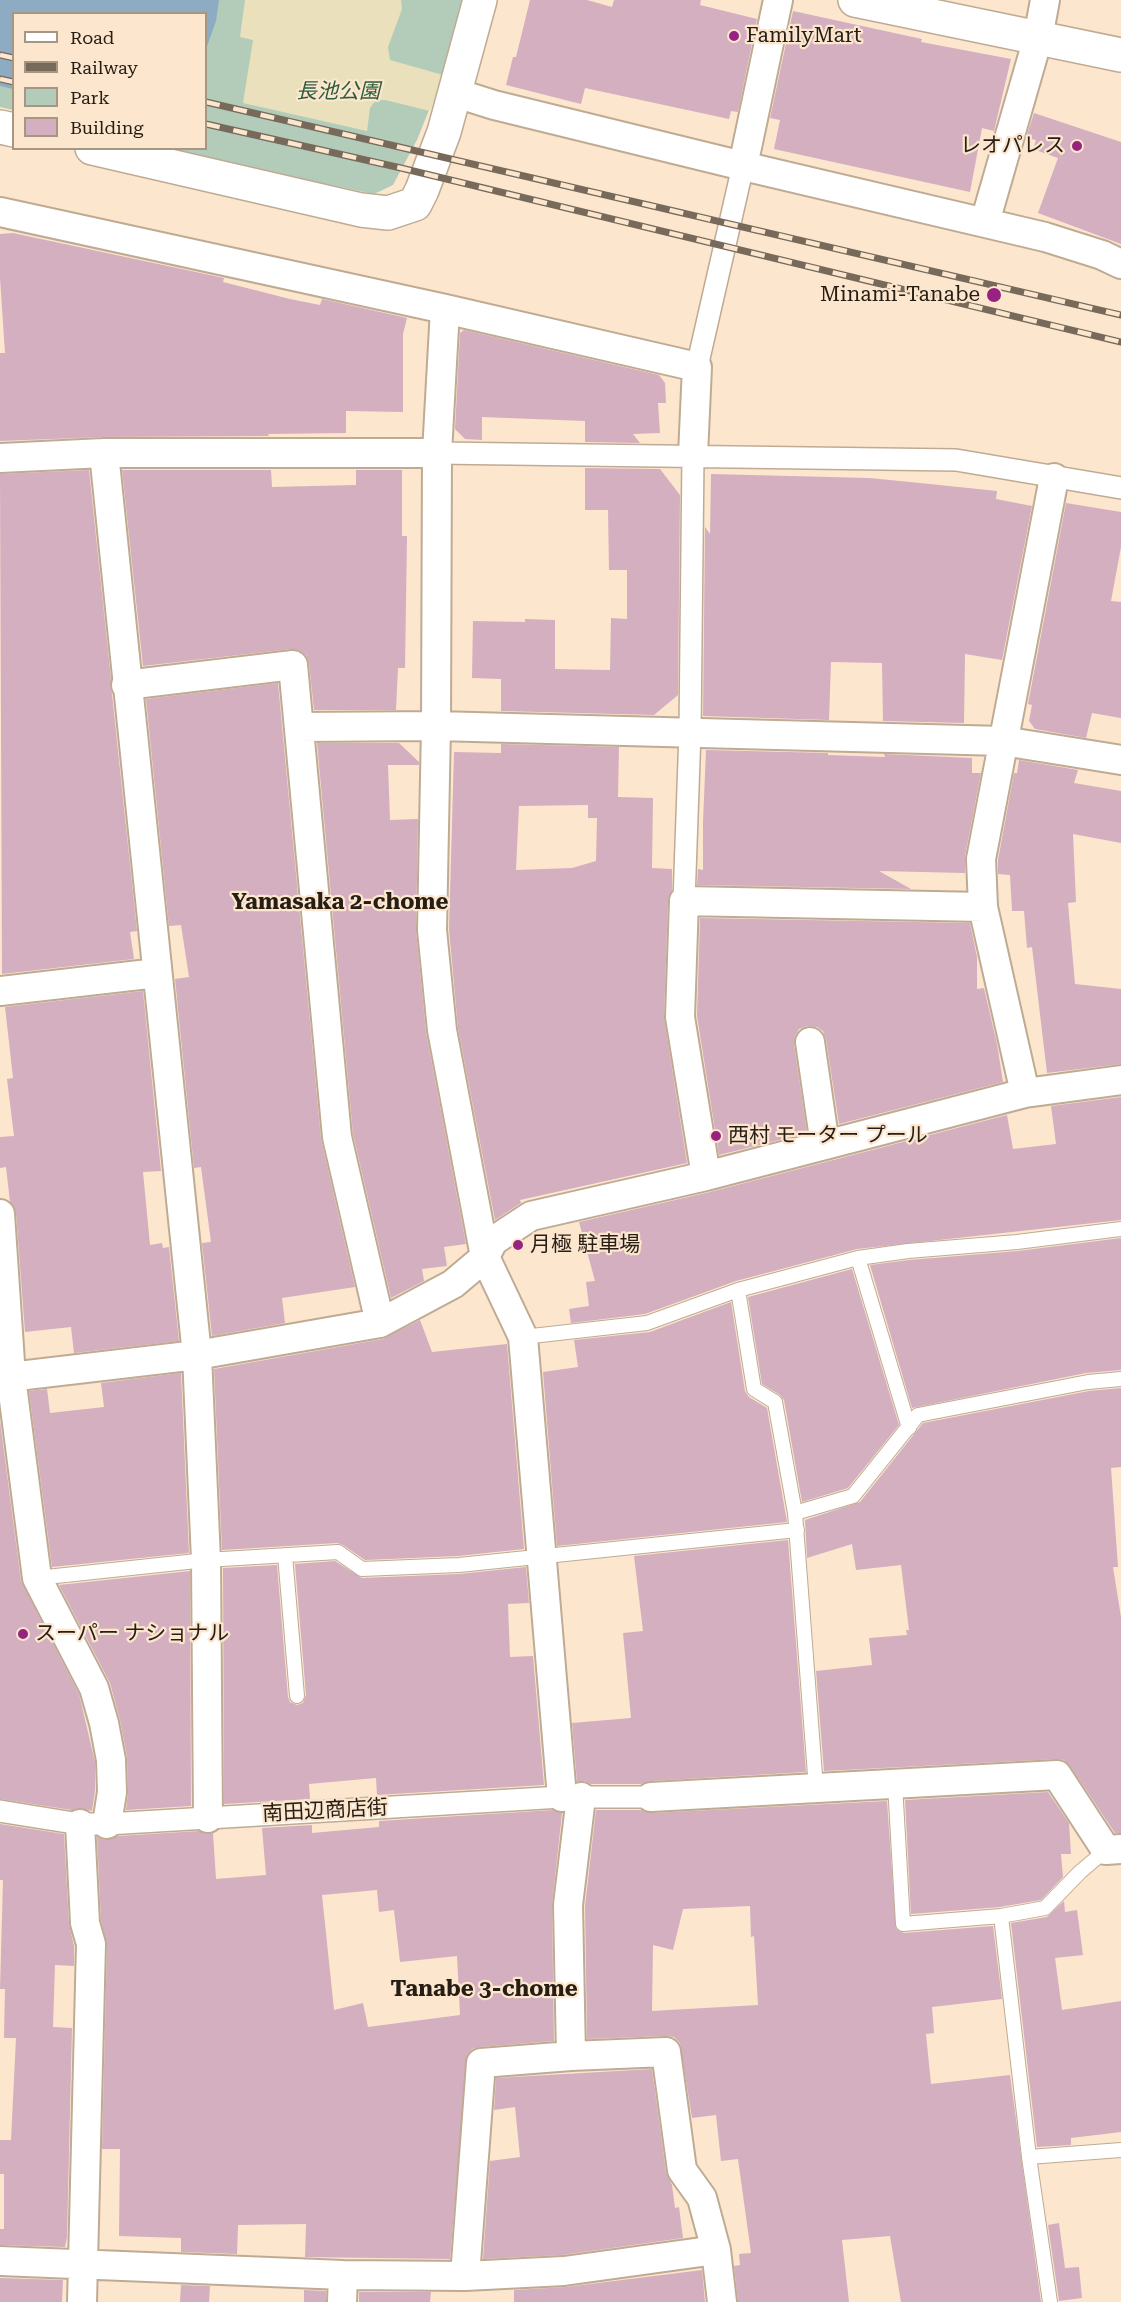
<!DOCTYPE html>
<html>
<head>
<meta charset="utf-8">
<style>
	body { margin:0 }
	#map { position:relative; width:1121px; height:2302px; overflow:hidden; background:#fce6ce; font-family:"Roboto Serif",serif }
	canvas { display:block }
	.legend { position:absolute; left:12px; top:12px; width:195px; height:138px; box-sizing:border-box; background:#fce6ce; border:2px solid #a69684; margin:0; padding:8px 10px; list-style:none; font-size:18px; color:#261e15 }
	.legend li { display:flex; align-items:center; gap:12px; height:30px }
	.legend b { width:30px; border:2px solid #a69684 }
</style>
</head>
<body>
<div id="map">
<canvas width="1121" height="2302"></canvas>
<ul class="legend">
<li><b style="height:8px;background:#fff"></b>Road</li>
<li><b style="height:8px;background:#776a5b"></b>Railway</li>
<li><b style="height:16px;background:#b3ccba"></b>Park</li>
<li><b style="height:16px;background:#d3afc0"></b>Building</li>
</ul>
</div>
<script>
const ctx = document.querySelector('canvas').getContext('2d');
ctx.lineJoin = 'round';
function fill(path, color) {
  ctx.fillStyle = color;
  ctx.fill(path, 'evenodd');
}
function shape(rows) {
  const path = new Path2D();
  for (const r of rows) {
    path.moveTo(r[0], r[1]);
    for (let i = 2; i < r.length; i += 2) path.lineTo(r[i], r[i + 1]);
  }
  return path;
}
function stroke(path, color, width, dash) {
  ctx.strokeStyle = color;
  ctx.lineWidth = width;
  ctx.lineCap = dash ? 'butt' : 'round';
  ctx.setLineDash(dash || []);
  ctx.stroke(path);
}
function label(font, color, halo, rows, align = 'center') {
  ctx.font = font + ' "Roboto Serif","Noto Sans JP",serif';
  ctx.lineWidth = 4.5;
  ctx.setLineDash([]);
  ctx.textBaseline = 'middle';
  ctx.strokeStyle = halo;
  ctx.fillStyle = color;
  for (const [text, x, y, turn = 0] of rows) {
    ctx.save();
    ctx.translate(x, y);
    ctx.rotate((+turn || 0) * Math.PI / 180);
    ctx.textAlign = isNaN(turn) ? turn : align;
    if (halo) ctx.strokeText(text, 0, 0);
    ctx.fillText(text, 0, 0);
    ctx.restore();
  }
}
fill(shape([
	[0,0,464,0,443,75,417,140,393,185,374,194,254,169,170,149,206,148,206,14,14,14,13,110,0,107]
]), '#b3ccba');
fill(shape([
	[245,0,401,0,402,9,388,47,390,60,443,75,430,111,385,100,376,100,370,108,367,131,243,103,253,40,240,37]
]), '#eae0bb');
fill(shape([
	[0,0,219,0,216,21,206,49,206,14,14,14,13,89,0,86]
]), '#8dabc2');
fill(shape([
	[530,0,587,0,612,7,614,0,701,0,700,5,757,19,738,112,731,111,729,119,585,88,581,104,506,85,513,57,516,57],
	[793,11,922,39,921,42,1011,59,994,131,982,128,970,192,774,149,780,120,770,118],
	[1034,113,1121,142,1121,244,1038,213,1058,158,1033,149,1036,140,1026,138],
	[13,233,224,278,223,282,290,299,320,305,322,299,407,318,403,334,403,412,346,411,346,433,268,434,269,436,103,437,0,441,0,353,5,353,0,278,0,234],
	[464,330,659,375,665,383,666,403,658,403,660,433,633,434,640,443,585,442,585,421,482,417,482,440,465,439,455,429,460,333],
	[585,468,660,469,680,495,678,695,654,715,501,711,501,679,472,678,473,621,525,622,525,619,555,620,555,669,610,670,611,618,627,619,627,570,609,570,608,510,585,510],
	[89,470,111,679,110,686,112,694,137,931,130,932,134,959,2,974,0,474],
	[122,470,271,470,272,487,356,485,356,470,402,470,402,536,407,536,405,668,398,668,396,710,314,710,309,663,306,655,299,650,291,649,143,666],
	[711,474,869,478,920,483,997,491,996,499,1032,506,1002,660,965,654,964,723,883,721,882,663,831,662,829,720,703,716,705,527,710,534],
	[1066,503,1121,512,1121,547,1111,601,1121,602,1121,718,1092,713,1086,738,1035,729,1029,721,1032,705,1028,704],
	[278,683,321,1139,355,1287,282,1298,285,1323,212,1336,202,1243,211,1242,201,1167,194,1168,175,979,189,977,181,925,169,926,146,699],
	[317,743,399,743,419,762,419,765,388,765,390,820,418,819,416,930,426,1032,466,1244,444,1247,447,1266,422,1269,424,1281,391,1298,353,1134],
	[501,744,619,747,618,797,653,798,652,868,672,869,672,891,668,900,664,1017,687,1163,520,1200,521,1203,495,1220,458,1028,449,929,454,752,501,753],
	[588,805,588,818,597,818,596,861,572,868,516,870,519,806],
	[706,750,828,753,828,755,885,757,884,754,972,758,972,773,981,773,965,856,965,873,879,871,911,889,697,885,698,869,703,870,703,822],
	[1019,760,1078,770,1074,783,1121,791,1121,843,1073,834,1076,902,1068,903,1075,984,1121,989,1121,1064,1047,1073,1032,947,1027,948,1024,911,1012,911,1010,875,998,874,998,860,1014,773,1017,773],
	[700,918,970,923,977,957,977,989,984,988,997,1044,1003,1082,839,1124,826,1039,823,1031,817,1027,807,1026,799,1029,795,1036,794,1044,807,1133,719,1155,697,1016],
	[143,991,161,1171,143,1172,150,1245,162,1243,163,1248,169,1247,179,1341,74,1353,71,1327,25,1332,16,1213,10,1202,6,1167,0,1168,0,1137,14,1136,7,1079,13,1078,5,1007],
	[1121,1097,1121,1220,857,1249,736,1281,645,1314,571,1323,569,1309,589,1306,586,1282,595,1281,579,1222,710,1192,1007,1115,1013,1149,1056,1144,1051,1106],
	[1121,1238,1121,1370,1086,1373,912,1408,870,1265,909,1260,1018,1251],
	[852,1269,899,1425,848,1488,802,1502,784,1400,780,1395,762,1384,748,1297],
	[731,1302,745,1391,749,1397,767,1408,787,1522,557,1546,543,1372,578,1367,574,1340,650,1332],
	[420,1320,432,1352,507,1344,524,1549,458,1556,365,1560,343,1545,337,1543,222,1550,214,1369,383,1339],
	[181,1373,189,1553,52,1567,29,1391,47,1389,50,1413,104,1407,101,1383],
	[1121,1388,1121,1467,1111,1468,1118,1567,1113,1567,1121,1617,1121,1833,1115,1833,1070,1766,1064,1760,1057,1759,824,1771,816,1671,872,1665,869,1638,907,1635,906,1630,909,1630,901,1565,856,1570,852,1544,807,1558,805,1520,860,1502,923,1423,1089,1391],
	[0,1421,21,1581,79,1694,95,1762,95,1791,92,1811,80,1808,72,1810,0,1799],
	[788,1540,806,1772,650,1781,641,1784,591,1784,584,1781,577,1781,572,1723,631,1718,623,1633,643,1631,634,1556],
	[335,1561,362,1578,459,1574,526,1567,529,1603,508,1604,510,1657,533,1656,544,1785,377,1795,376,1778,309,1784,310,1799,224,1804,223,1568,277,1565,288,1697,290,1702,297,1705,303,1703,306,1695,295,1564],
	[190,1571,191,1806,126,1810,128,1792,127,1757,120,1720,110,1683,59,1585],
	[1048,1792,1069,1823,1071,1854,1061,1854,1063,1877,1041,1900,1000,1907,911,1914,905,1800],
	[887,1801,896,1929,904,1933,993,1926,1002,1999,932,2007,934,2033,926,2034,931,2084,1010,2075,1041,2302,901,2302,890,2236,842,2240,849,2302,738,2302,734,2266,740,2265,739,2254,751,2253,738,2159,721,2161,716,2115,692,2118,680,2043,674,2037,665,2036,587,2039,585,1906,596,1810,641,1810,652,1813],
	[750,1906,751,1937,754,1936,758,2005,652,2011,653,1945,673,1950,683,1909],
	[553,1810,562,1813,552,1905,554,2041,480,2047,472,2049,467,2055,450,2259,305,2257,306,2224,238,2225,237,2254,181,2252,181,2238,119,2236,120,2149,102,2149,107,1944,101,1920,97,1837,105,1840,118,1836,199,1831,208,1834,213,1833,216,1879,266,1875,262,1828,312,1825,312,1833,379,1827,379,1821],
	[377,1890,379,1912,394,1910,400,1962,457,1956,460,2015,368,2027,363,2003,334,2010,322,1895],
	[0,1824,64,1834,69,1924,74,1946,74,1966,55,1965,53,2027,72,2028,67,2237,65,2247,0,2245,0,2229,4,2229,4,2174,0,2174,0,2140,11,2140,16,2038,4,2038,5,1989,0,1989,3,1880,0,1880],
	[1064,1901,1065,1912,1077,1910,1083,1955,1055,1958,1062,2010,1121,2001,1121,2132,1071,2138,1071,2145,1037,2147,1011,1923,1047,1917],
	[652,2069,666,2172,672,2185,675,2208,679,2207,683,2238,562,2255,483,2259,490,2161,520,2157,515,2107,494,2110,496,2078],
	[1059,2223,1065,2268,1079,2267,1082,2298,1059,2301,1048,2225],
	[702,2270,705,2302,514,2302,514,2290,566,2287],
	[0,2278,63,2280,62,2302,0,2302],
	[181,2285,210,2286,209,2302,180,2302],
	[304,2290,326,2291,326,2302,304,2302],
	[359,2292,431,2292,430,2302,359,2302]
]), '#d3afc0');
const service = shape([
	[858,1258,909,1428],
	[738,1290,754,1389,775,1402,795,1513,816,1788],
	[523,1337,647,1323,738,1290,858,1258,908,1251,1017,1242,1121,1229],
	[795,1513,853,1496,918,1415,1088,1382,1121,1379],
	[285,1555,297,1696],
	[37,1578,206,1560,338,1552,362,1569,459,1565,797,1530],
	[895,1784,903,1924,1001,1916],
	[1029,2157,1121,2150],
	[1050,2302,1029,2157,1001,1916,1045,1908,1080,1872,1106,1850]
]);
const pedestrian = shape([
	[697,367,743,166],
	[437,453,956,460,1121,488],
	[684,901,690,732,693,455],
	[0,1811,80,1824,107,1824,562,1797,651,1797]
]);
const minor = shape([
	[456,93,494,105,743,166,1045,237,1102,255,1121,264],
	[743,166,778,0],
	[0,212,445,309,697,367,693,455],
	[985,222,1038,38,1045,0],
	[445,309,437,453,436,726,432,930,442,1030,485,1257,523,1337,562,1797],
	[104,453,197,1355,206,1560,208,1818],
	[0,458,104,453,437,453],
	[126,685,293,665,337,1137,380,1323],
	[299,727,436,726,1003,741,1121,760],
	[0,991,157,973],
	[810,1042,825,1145],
	[1025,1093,983,907,981,859,1054,478],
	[706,1176,680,1017,684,901,983,907],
	[0,1214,11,1377,37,1578,94,1688,104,1723,111,1760,112,1792,107,1824],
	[0,1378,197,1355,380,1323,453,1284,485,1257,493,1241,531,1216,706,1176,1025,1093,1121,1080],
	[651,1797,1057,1775,1106,1850,1121,1849],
	[80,1824,85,1923,91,1944,82,2302],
	[571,2056,666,2052,682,2170,702,2198,716,2250,722,2302],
	[0,2261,343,2275,465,2276,564,2271,716,2250],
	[465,2276,481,2063,571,2056,568,1905,581,1797],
	[342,2302,343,2275]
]);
const tertiary = shape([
	[855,0,1121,55],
	[0,127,14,130],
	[92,148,361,210,388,213,415,204,422,190,444,132,480,0]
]);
stroke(service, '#bfab94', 16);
stroke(pedestrian, '#bfab94', 24);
stroke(minor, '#bfab94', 32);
stroke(tertiary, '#bfab94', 36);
stroke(service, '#fff', 14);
stroke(pedestrian, '#fff', 21);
stroke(minor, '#fff', 28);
stroke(tertiary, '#fff', 33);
const rail = shape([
	[0,55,14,58],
	[0,79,14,82],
	[206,102,1121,315],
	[206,124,401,168,1121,342]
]);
stroke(rail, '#776a5b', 7);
stroke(rail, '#fce6ce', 4.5, [14]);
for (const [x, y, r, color] of [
	[734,36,6,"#97227f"],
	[1077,146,6,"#97227f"],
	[994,295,8,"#97227f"],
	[716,1136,6,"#97227f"],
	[518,1245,6,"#97227f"],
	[23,1634,6,"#97227f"]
]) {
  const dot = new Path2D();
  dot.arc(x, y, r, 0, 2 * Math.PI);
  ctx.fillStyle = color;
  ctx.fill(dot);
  stroke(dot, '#fce6ce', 2);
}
label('21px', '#261e15', '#fce6ce', [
	["FamilyMart",746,36],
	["レオパレス",1065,146,"right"],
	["Minami-Tanabe",980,295,"right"],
	["西村 モーター プール",728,1136],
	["月極 駐車場",530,1245],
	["スーパー ナショナル",35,1634]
], 'left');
label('italic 21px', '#2b5e3e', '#fce6ce', [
	["長池公園",338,92]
]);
label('21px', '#261e15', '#fce6ce', [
	["南田辺商店街",325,1811,-3]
]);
label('bold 22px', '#261e15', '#fce6ce', [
	["Yamasaka 2-chome",340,903],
	["Tanabe 3-chome",484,1990]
]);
</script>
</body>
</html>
